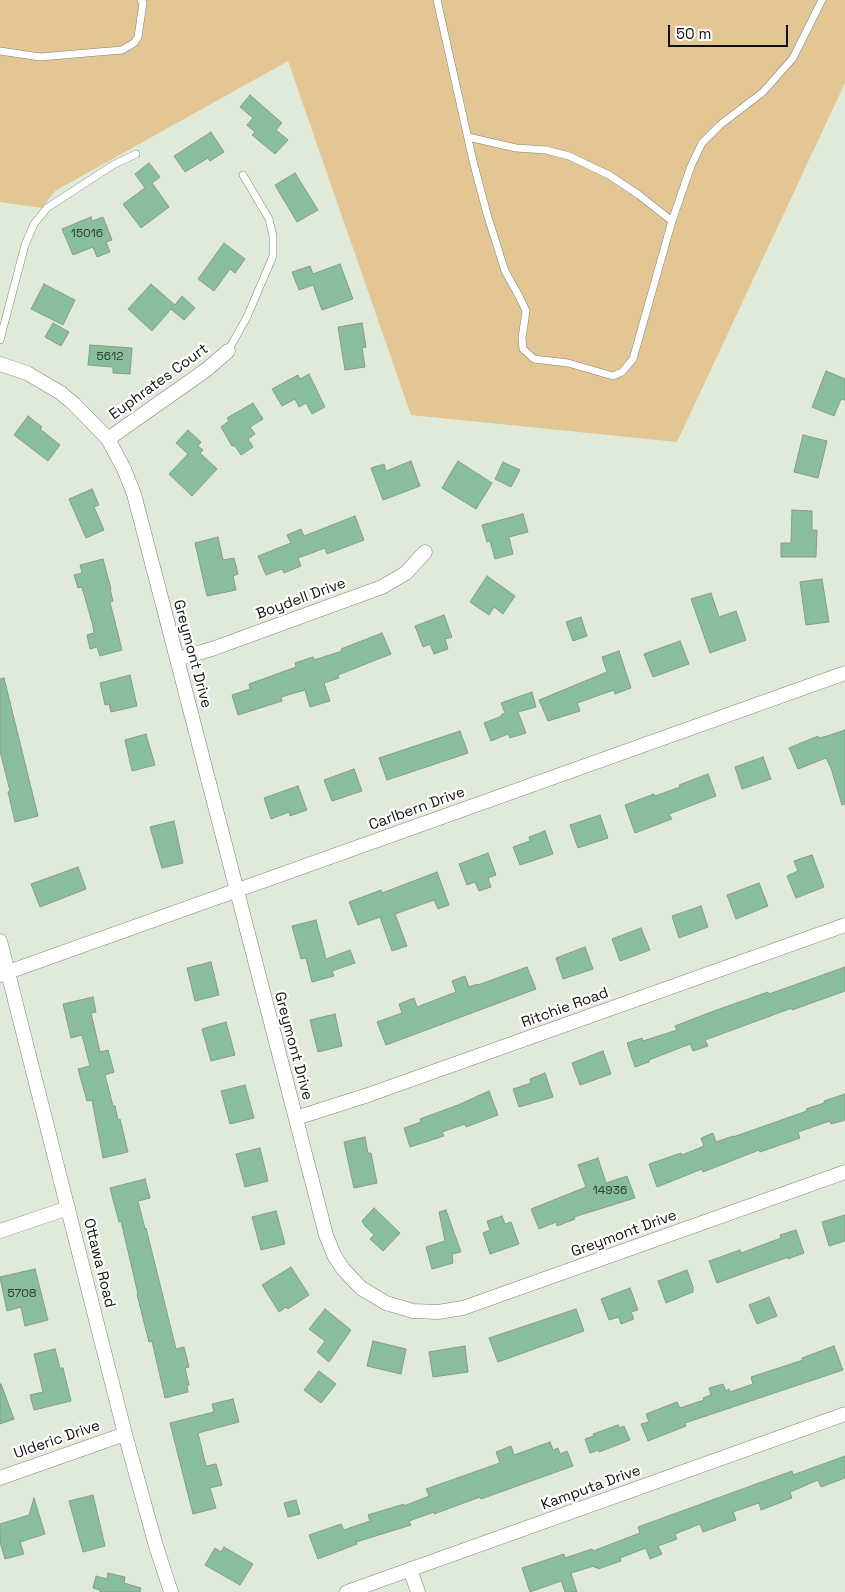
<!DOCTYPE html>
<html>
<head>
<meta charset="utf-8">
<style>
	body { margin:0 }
	#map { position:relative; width:845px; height:1592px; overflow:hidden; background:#e0ead8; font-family:"Space Grotesk",sans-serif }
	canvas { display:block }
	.scale { position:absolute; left:668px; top:25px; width:120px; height:22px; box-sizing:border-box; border:2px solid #0e120c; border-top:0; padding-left:6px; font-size:15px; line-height:18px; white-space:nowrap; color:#0e120c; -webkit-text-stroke:4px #fff; paint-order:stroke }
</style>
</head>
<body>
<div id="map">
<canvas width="845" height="1592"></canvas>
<div class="scale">50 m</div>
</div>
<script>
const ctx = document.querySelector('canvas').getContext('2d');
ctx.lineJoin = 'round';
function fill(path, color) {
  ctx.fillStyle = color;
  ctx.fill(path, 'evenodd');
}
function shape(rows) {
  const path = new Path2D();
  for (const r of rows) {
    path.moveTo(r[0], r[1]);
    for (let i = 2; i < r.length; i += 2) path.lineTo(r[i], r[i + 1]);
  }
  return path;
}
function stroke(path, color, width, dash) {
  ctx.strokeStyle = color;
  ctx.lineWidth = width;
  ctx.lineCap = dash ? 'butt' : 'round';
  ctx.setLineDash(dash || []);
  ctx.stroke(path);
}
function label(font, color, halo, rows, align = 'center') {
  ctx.font = font + ' "Space Grotesk",sans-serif';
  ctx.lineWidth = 4.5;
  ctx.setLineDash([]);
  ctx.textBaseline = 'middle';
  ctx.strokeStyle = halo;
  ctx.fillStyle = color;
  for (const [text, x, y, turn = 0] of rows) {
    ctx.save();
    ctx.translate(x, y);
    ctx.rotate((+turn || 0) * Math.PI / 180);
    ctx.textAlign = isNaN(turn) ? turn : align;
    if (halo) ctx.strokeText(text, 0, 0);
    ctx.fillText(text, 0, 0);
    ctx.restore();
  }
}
fill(shape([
	[0,0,845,0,845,83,677,442,411,415,288,61,55,191,42,208,0,202]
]), '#e3c694');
const building = shape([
	[250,95,282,123,276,130,288,140,275,154,252,135,255,132,247,125,253,118,240,107,250,95],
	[211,132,224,152,210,161,208,158,185,172,174,156,211,132],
	[149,163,160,177,152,183,169,207,141,228,123,204,145,188,135,174,149,163],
	[295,173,318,210,297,222,275,185,295,173],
	[91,217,92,221,103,217,112,240,106,242,110,252,97,257,93,247,73,255,62,229,91,217],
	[224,243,245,259,235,273,230,269,214,291,198,279,224,243],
	[340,264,353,299,322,310,313,285,299,290,292,272,310,266,313,274,340,264],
	[44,284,75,300,63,325,31,309,44,284],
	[151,284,175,305,182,296,195,308,184,320,171,309,152,331,128,309,151,284],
	[53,323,69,332,61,346,45,337,53,323],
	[362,323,366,347,362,348,365,367,345,370,338,327,362,323],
	[90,345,132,348,130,374,113,373,113,367,88,365,90,345],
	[826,371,845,379,845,400,841,399,834,416,812,407,826,371],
	[309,374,325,407,312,414,306,403,299,407,295,399,282,406,272,389,298,375,300,379,309,374],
	[253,403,263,419,250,427,255,434,248,439,253,447,241,455,235,446,232,446,221,427,229,421,227,418,253,403],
	[28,416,42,427,40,429,60,445,48,461,14,435,28,416],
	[188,430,201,442,198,446,203,450,200,453,217,469,192,496,169,474,188,454,176,443,188,430],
	[803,435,827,441,818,478,794,472,803,435],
	[411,461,420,486,383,500,371,468,384,464,386,471,411,461],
	[458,461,492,483,476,509,442,488,458,461],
	[503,462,520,470,511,487,495,479,503,462],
	[92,489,99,505,94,507,104,530,86,538,69,499,92,489],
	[792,510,812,511,812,530,817,530,816,557,781,557,781,543,791,543,792,510],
	[523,514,528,532,509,537,513,554,495,559,490,541,487,542,482,525,523,514],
	[355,516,364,540,327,554,325,548,298,558,301,566,284,573,282,569,266,575,258,556,291,543,287,535,301,529,304,536,355,516],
	[218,537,223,560,234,558,238,574,233,576,236,590,207,596,195,543,218,537],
	[103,559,111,589,110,589,113,601,110,602,122,650,100,656,97,647,90,649,87,635,94,633,93,626,82,587,78,588,74,575,82,573,80,565,103,559],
	[487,576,515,596,503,614,494,607,489,615,470,602,487,576],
	[822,579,829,622,806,625,800,582,822,579],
	[711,593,719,617,736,611,746,640,710,653,691,599,711,593],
	[444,615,452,637,445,639,448,649,434,654,430,644,423,647,415,626,444,615],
	[581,617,587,636,573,641,566,622,581,617],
	[382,633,391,654,338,675,339,678,324,683,330,701,310,707,305,690,281,697,282,701,238,715,232,695,250,689,249,684,296,667,295,663,313,657,314,660,342,651,341,649,382,633],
	[680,641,689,664,653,677,644,654,680,641],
	[619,651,631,688,615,694,614,690,577,703,580,711,548,721,539,700,607,672,602,657,619,651],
	[130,675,137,706,111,712,109,704,105,705,100,683,130,675],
	[4,678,38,816,15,822,8,792,10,791,0,751,0,679,4,678],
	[532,692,536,707,518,712,526,733,510,738,508,734,491,741,484,723,502,716,501,715,505,713,501,703,532,692],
	[845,730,845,804,842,805,831,768,826,758,798,769,789,748,818,736,819,738,827,736,845,730],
	[460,731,468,753,387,780,379,758,460,731],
	[146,734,155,765,132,771,125,740,146,734],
	[763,757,771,779,742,789,735,767,763,757],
	[354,769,362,791,332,801,324,780,354,769],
	[708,774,716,796,669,814,672,819,635,833,625,805,654,794,655,796,680,787,679,785,708,774],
	[298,786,307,810,290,816,289,812,271,819,264,798,298,786],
	[600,815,608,838,578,848,570,825,600,815],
	[174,821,183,863,162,868,150,827,174,821],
	[545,831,553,854,520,865,513,847,530,841,529,837,545,831],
	[488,853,496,875,488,878,491,887,479,891,475,882,467,885,459,864,488,853],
	[812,855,824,887,796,898,787,876,798,871,794,861,812,855],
	[78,867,86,889,40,907,31,884,78,867],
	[437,872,449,905,438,909,434,900,395,914,407,946,392,951,380,917,358,925,349,902,381,890,382,893,437,872],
	[759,883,768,906,736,919,727,895,759,883],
	[701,906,708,927,679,938,672,916,701,906],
	[316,920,326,959,350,950,355,963,332,971,334,976,312,982,306,958,301,959,292,926,316,920],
	[641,928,650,950,620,961,612,939,641,928],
	[585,947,593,969,563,979,556,958,585,947],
	[211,962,219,995,195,1001,187,968,211,962],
	[527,967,536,989,386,1045,377,1022,402,1013,399,1004,414,998,417,1007,456,992,452,981,465,976,469,987,477,984,478,985,527,967],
	[845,967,845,991,792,1010,792,1008,705,1040,708,1046,693,1051,690,1044,649,1060,649,1062,635,1067,627,1043,642,1038,643,1041,677,1030,675,1026,711,1012,768,992,769,994,845,967],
	[93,997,96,1012,91,1013,100,1052,108,1050,114,1072,105,1075,113,1106,115,1106,118,1120,120,1119,128,1152,103,1158,92,1100,87,1101,78,1069,90,1066,82,1035,71,1038,63,1004,93,997],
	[335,1014,342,1046,318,1052,310,1020,335,1014],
	[226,1022,235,1055,211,1061,202,1029,226,1022],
	[603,1051,611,1074,580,1085,572,1063,603,1051],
	[545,1073,553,1097,519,1107,513,1089,531,1083,530,1079,545,1073],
	[245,1085,254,1118,230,1124,221,1091,245,1085],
	[489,1091,498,1115,466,1127,465,1124,442,1132,444,1136,410,1147,404,1128,421,1122,420,1119,458,1105,489,1091],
	[845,1094,845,1120,831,1124,830,1121,798,1132,800,1138,760,1152,759,1150,703,1172,702,1169,657,1187,649,1164,681,1153,682,1155,704,1146,701,1138,713,1133,716,1142,733,1136,733,1137,807,1111,806,1109,824,1103,824,1101,845,1094],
	[365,1137,368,1153,371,1153,377,1183,354,1188,344,1142,365,1137],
	[260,1148,268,1181,245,1187,236,1154,260,1148],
	[598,1158,606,1183,627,1176,635,1198,574,1217,575,1219,557,1226,556,1222,539,1229,531,1209,586,1187,578,1165,598,1158],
	[145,1179,150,1198,138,1201,145,1229,146,1228,176,1349,184,1347,189,1367,185,1368,189,1385,187,1385,188,1392,165,1398,152,1341,149,1342,137,1294,138,1294,121,1221,119,1222,110,1188,145,1179],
	[374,1208,400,1233,383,1251,370,1239,374,1235,365,1226,362,1221,374,1208],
	[446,1210,461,1252,452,1254,453,1263,432,1269,426,1247,445,1241,439,1212,446,1210],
	[276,1211,285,1244,261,1250,252,1217,276,1211],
	[845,1215,845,1241,829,1246,822,1222,845,1215],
	[502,1216,505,1224,511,1222,519,1244,490,1254,483,1233,490,1230,487,1221,502,1216],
	[796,1230,804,1253,788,1259,788,1257,717,1283,709,1261,740,1250,741,1253,781,1238,780,1235,796,1230],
	[291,1267,309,1295,288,1309,286,1307,279,1312,262,1285,291,1267],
	[35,1269,48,1320,25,1326,21,1307,7,1311,0,1277,35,1269],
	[687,1270,693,1287,693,1292,666,1303,658,1281,687,1270],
	[630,1288,638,1310,631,1312,634,1319,621,1324,619,1317,609,1320,601,1299,630,1288],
	[769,1297,777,1316,757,1324,749,1305,769,1297],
	[325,1309,351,1330,329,1362,317,1352,325,1341,309,1329,325,1309],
	[576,1309,584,1331,498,1362,489,1338,576,1309],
	[373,1341,406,1349,401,1374,367,1366,373,1341],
	[465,1346,468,1372,433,1377,429,1352,465,1346],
	[834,1346,843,1370,685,1423,686,1426,648,1441,641,1424,649,1422,646,1414,677,1402,680,1408,704,1400,703,1398,711,1395,709,1388,723,1384,726,1391,729,1389,730,1392,753,1384,751,1377,803,1360,802,1358,834,1346],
	[55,1349,60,1368,63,1368,71,1401,34,1410,30,1395,43,1392,34,1354,55,1349],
	[319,1371,336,1384,321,1403,304,1390,319,1371],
	[0,1384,1,1384,14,1419,0,1424,0,1384],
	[233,1399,239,1422,198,1433,206,1466,216,1464,222,1485,210,1488,216,1508,193,1514,170,1423,214,1412,212,1404,233,1399],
	[618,1425,620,1428,624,1426,630,1440,599,1452,599,1450,590,1453,585,1439,594,1436,593,1434,618,1425],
	[550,1442,553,1450,558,1448,560,1454,567,1451,573,1466,481,1499,480,1497,434,1514,434,1512,409,1521,411,1525,356,1542,357,1544,318,1559,309,1535,341,1524,344,1530,370,1521,368,1515,404,1504,404,1506,429,1496,426,1489,500,1463,496,1452,511,1446,514,1455,550,1442],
	[845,1456,845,1478,821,1487,818,1480,790,1492,792,1498,761,1510,759,1503,733,1512,736,1520,703,1532,700,1524,675,1534,677,1539,658,1546,662,1554,650,1559,646,1548,620,1558,621,1561,598,1569,598,1567,595,1568,594,1566,571,1573,577,1592,565,1592,561,1581,530,1592,522,1568,564,1554,565,1558,592,1549,593,1551,640,1533,638,1527,792,1471,793,1475,845,1456],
	[93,1495,105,1546,83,1552,69,1501,93,1495],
	[34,1498,45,1534,20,1542,24,1554,5,1559,0,1542,0,1524,29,1515,34,1498],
	[296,1500,300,1514,288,1517,284,1503,296,1500],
	[224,1547,253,1564,240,1585,205,1565,215,1548,221,1552,224,1547],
	[108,1573,125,1577,124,1583,141,1588,140,1592,100,1592,100,1590,93,1588,96,1576,107,1579,108,1573]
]);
fill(building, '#89be9a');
stroke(building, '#899a8e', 1);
const lane = shape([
	[437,0,473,161,487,214,505,271,519,296,526,311,522,338,523,349,534,359,568,363,613,376,622,372,633,359,672,221,691,166,702,143,720,125,763,92,793,58,822,0],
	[0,51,40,57,122,50,134,43,138,37,143,3,141,0],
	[468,137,516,148,546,150,569,156,609,175,639,195,672,221],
	[0,340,25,245,34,224,47,208,113,165,136,154],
	[228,351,247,317,273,256,273,236,269,219,243,175]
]);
const street = shape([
	[0,364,27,373,61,393,74,404,108,439,124,469,134,494,177,659,326,1235,334,1255,343,1269,361,1288,386,1303,413,1311,438,1312,463,1308,845,1172],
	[108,439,206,370,228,351],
	[177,659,212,649,382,587,406,573,425,552],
	[0,941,125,1434,156,1546,171,1592],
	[0,975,845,673],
	[296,1118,368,1095,845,925],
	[0,1231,68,1208],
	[0,1478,125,1434],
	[410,1569,418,1592],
	[347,1592,845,1414]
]);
stroke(lane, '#7b8474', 8);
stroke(street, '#7b8474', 15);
stroke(lane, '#fff', 7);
stroke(street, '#fff', 14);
label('12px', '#2d3d30', null, [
	["15016",87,234],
	["5612",110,357],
	["14936",610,1191],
	["5708",22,1294]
]);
label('15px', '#0e120c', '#fff', [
	["Euphrates Court",159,382,-36],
	["Boydell Drive",301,599,-20],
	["Greymont Drive",192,654,75],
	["Carlbern Drive",417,809,-20],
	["Ritchie Road",565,1008,-20],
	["Greymont Drive",293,1046,75],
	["Greymont Drive",624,1234,-20],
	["Ottawa Road",99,1263,76],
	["Ulderic Drive",57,1440,-19],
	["Kamputa Drive",591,1488,-20]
]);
</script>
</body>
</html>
